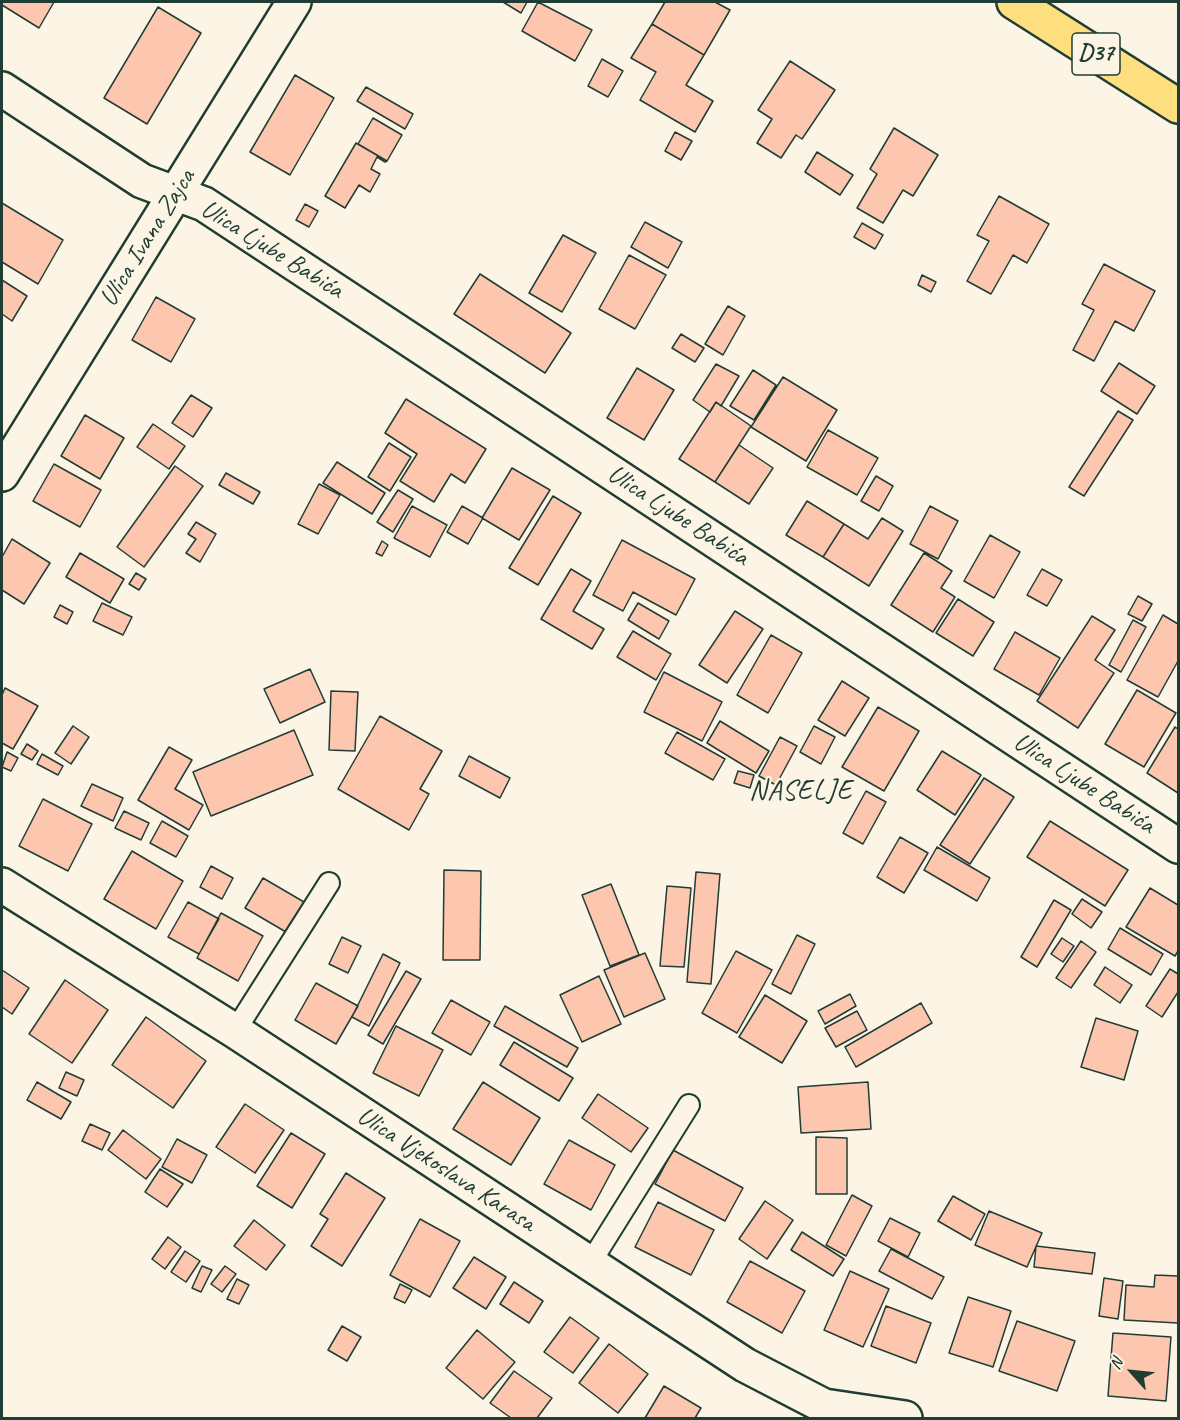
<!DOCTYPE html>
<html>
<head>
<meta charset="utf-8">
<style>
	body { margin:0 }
	#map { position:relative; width:1180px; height:1420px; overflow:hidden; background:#fcf5e5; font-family:Caveat,sans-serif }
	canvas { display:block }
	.frame { position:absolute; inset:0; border:3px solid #1f3d34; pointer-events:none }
	.north { position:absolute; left:1102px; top:1342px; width:60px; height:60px; -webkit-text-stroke:4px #fcf5e5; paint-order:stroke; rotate:297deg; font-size:16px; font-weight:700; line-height:24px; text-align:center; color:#1f3d34 }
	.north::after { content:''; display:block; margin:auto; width:21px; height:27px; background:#1f3d34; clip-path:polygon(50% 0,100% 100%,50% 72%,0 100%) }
</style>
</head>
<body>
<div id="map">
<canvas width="1180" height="1420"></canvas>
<div class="frame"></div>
<div class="north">N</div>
</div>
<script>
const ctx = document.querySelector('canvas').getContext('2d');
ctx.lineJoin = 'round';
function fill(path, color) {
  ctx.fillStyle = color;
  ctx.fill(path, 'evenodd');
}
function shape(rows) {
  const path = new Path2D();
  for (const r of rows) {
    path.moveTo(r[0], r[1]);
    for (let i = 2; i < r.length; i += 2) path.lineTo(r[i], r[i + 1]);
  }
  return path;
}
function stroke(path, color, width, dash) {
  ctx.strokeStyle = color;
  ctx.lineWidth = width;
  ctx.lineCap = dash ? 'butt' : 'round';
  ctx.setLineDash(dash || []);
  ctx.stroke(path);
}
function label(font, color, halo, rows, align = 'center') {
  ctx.font = font + ' Caveat,sans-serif';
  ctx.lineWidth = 4.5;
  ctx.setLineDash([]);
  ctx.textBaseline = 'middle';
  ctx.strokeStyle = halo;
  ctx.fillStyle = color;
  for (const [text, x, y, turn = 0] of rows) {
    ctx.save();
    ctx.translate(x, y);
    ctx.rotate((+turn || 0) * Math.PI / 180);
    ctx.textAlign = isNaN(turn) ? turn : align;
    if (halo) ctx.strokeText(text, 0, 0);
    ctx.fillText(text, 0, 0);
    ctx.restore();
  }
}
const building = shape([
	[2,2,54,2,39,28,2,5,2,2],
	[503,2,527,2,521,13,503,2],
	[538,2,592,30,575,61,522,31,538,2],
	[665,2,715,2,730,10,704,55,652,24,665,2],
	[158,7,201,33,147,124,104,98,158,7],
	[652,24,704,55,686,85,713,101,695,132,640,100,656,72,631,58,652,24],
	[602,59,623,71,608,97,588,86,602,59],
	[790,61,835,90,802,139,796,135,781,158,757,143,772,119,758,110,790,61],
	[295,75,334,98,290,175,250,152,295,75],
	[366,87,413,114,405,129,357,101,366,87],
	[373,118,402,135,387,161,358,144,373,118],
	[894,128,938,155,913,196,903,190,883,223,857,208,877,174,870,169,894,128],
	[675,132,692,141,681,160,665,151,675,132],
	[356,143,387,161,385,162,377,157,371,169,380,174,370,192,359,185,345,208,325,196,356,143],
	[817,152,853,175,840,195,805,172,817,152],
	[999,196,1049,224,1027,263,1013,255,991,294,967,281,989,241,977,235,999,196],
	[2,203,63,240,38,284,2,262,2,203],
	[305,204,318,211,309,227,296,220,305,204],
	[645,222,682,242,668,268,631,247,645,222],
	[862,223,883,235,875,249,854,237,862,223],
	[563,235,596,253,562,312,529,293,563,235],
	[629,255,666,275,635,329,599,309,629,255],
	[1104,264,1155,291,1134,331,1115,321,1094,361,1073,350,1094,310,1082,304,1104,264],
	[480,274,571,333,545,373,454,314,480,274],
	[922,275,936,282,931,292,918,285,922,275],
	[2,280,27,296,12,321,2,314,2,280],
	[156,297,195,319,171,362,132,340,156,297],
	[728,306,745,316,723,355,705,344,728,306],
	[681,334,704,348,695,362,672,348,681,334],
	[1119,363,1155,386,1137,414,1101,391,1119,363],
	[716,364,739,376,721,406,716,402,710,412,693,400,716,364],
	[637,368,674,390,644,440,607,418,637,368],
	[753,370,776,385,754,420,730,406,753,370],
	[783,377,837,410,806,461,751,427,783,377],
	[191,395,212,408,193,437,172,423,191,395],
	[406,399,486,449,465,483,451,474,434,502,400,481,417,454,385,433,406,399],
	[716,402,751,426,715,482,679,459,716,402],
	[1118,411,1133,420,1084,496,1069,487,1118,411],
	[85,415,124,438,100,479,61,456,85,415],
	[153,424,185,446,169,469,137,447,153,424],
	[828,430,878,458,857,495,807,467,828,430],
	[389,443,411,457,390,491,368,477,389,443],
	[739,445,773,468,749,504,715,482,739,445],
	[337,462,385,493,372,514,323,483,337,462],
	[54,464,101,490,80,527,33,501,54,464],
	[175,466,203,486,144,567,117,547,175,466],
	[512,468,550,490,519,540,482,518,512,468],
	[226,473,260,492,253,504,219,485,226,473],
	[876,476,893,486,879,511,861,501,876,476],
	[319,484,340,495,318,534,298,524,319,484],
	[398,490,413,499,393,532,377,522,398,490],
	[553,496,581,513,538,585,509,568,553,496],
	[807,501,844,524,823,557,786,535,807,501],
	[412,506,447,525,430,557,394,538,412,506],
	[462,506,483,518,468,544,447,532,462,506],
	[930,506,958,521,938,559,910,544,930,506],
	[882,518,903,531,869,586,823,557,844,524,868,539,882,518],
	[196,522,216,534,200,562,186,553,196,539,188,534,196,522],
	[990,535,1020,552,994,598,964,581,990,535],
	[12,539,50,563,24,604,2,590,2,557,12,539],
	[622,540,695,579,676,615,633,592,623,611,593,595,622,540],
	[382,541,388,545,382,556,376,553,382,541],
	[80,553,124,579,110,603,66,577,80,553],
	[924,553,952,571,941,588,955,597,933,632,891,605,924,553],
	[571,569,591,581,573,611,604,629,592,649,541,619,571,569],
	[1042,569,1062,580,1047,606,1027,595,1042,569],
	[136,573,146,579,139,590,129,584,136,573],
	[1138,596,1152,604,1142,621,1128,614,1138,596],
	[958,599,994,622,973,656,936,633,958,599],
	[102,603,132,617,123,635,93,621,102,603],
	[638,603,669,621,659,639,628,620,638,603],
	[60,605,73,612,67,624,54,617,60,605],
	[735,611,763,629,727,683,699,665,735,611],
	[1163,615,1178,624,1178,661,1158,697,1127,680,1163,615],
	[1092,616,1115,630,1095,660,1114,673,1078,728,1037,701,1092,616],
	[1133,620,1146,627,1121,672,1109,665,1133,620],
	[633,631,671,654,656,680,617,657,633,631],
	[1015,632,1060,658,1039,695,994,669,1015,632],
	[771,635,802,653,768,713,737,695,771,635],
	[310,669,325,702,280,723,264,689,310,669],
	[664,672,722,702,702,741,644,712,664,672],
	[842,681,869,698,845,736,818,720,842,681],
	[5,688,38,706,13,749,2,743,2,695,5,688],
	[1137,690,1176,713,1144,767,1105,744,1137,690],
	[331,691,358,692,355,751,329,750,331,691],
	[878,707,919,731,884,791,842,767,878,707],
	[380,716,442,751,420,789,429,794,409,830,338,789,380,716],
	[720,721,769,751,756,773,707,743,720,721],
	[73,726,89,737,71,764,55,753,73,726],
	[814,726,835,737,821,764,800,752,814,726],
	[1175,727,1178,729,1178,793,1147,773,1175,727],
	[294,730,313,775,211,816,193,772,294,730],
	[677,732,725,759,713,780,665,753,677,732],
	[780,737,797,746,776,785,759,776,780,737],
	[27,744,38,751,32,760,21,754,27,744],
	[169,747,192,760,175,789,203,805,189,830,138,800,169,747],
	[942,751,981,775,955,815,917,790,942,751],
	[7,752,18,758,11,771,2,767,7,752],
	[42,754,63,766,58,775,37,764,42,754],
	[469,756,510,778,500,798,459,776,469,756],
	[738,771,754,775,750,788,734,783,738,771],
	[984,778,1014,797,970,864,940,845,984,778],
	[92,784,123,798,113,821,81,806,92,784],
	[866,791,886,802,863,844,843,833,866,791],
	[43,799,92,824,68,871,19,846,43,799],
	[124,811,149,823,141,840,115,828,124,811],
	[162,821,188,836,176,857,150,843,162,821],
	[1050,821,1128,870,1105,906,1027,857,1050,821],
	[900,837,928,853,904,893,877,877,900,837],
	[937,847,990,878,977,901,924,870,937,847],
	[132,851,183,881,156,929,104,899,132,851],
	[211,866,233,878,222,899,200,887,211,866],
	[444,870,481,871,480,960,443,960,444,870],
	[696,872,720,874,711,984,687,982,696,872],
	[263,878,304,902,286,932,245,908,263,878],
	[611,884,639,955,610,966,582,895,611,884],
	[667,886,691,888,684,967,660,966,667,886],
	[1150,888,1178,905,1178,951,1175,956,1126,927,1150,888],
	[1082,899,1102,912,1091,928,1072,914,1082,899],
	[1054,900,1071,910,1037,967,1021,957,1054,900],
	[188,902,219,919,199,954,168,937,188,902],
	[221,913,263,936,238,981,197,958,221,913],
	[1120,928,1163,954,1151,975,1108,949,1120,928],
	[797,935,815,944,791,994,772,984,797,935],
	[342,937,361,946,348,973,329,964,342,937],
	[1062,938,1074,946,1063,962,1051,954,1062,938],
	[1081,941,1096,952,1071,988,1056,978,1081,941],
	[736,951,772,970,737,1033,702,1013,736,951],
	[645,953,665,999,624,1017,604,970,645,953],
	[383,954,400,963,369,1026,352,1017,383,954],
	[1105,967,1132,985,1120,1003,1094,985,1105,967],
	[1170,969,1178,974,1178,992,1162,1017,1146,1006,1170,969],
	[2,970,29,988,12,1014,2,1007,2,970],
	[406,971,421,979,383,1044,368,1035,406,971],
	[599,976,621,1024,582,1042,560,995,599,976],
	[65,980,108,1010,72,1063,29,1034,65,980],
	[316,983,358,1006,336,1044,295,1020,316,983],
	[850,994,856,1006,825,1024,818,1011,850,994],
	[765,995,807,1021,782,1063,739,1037,765,995],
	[451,1000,490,1022,471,1055,432,1033,451,1000],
	[921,1003,932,1023,856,1067,845,1047,921,1003],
	[505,1006,578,1048,567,1067,494,1026,505,1006],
	[857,1011,867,1030,836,1047,825,1028,857,1011],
	[146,1017,206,1061,173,1108,112,1065,146,1017],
	[1096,1018,1138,1031,1124,1080,1081,1067,1096,1018],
	[396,1026,443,1050,419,1096,373,1073,396,1026],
	[514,1042,573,1078,559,1101,500,1065,514,1042],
	[66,1072,84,1080,77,1096,59,1088,66,1072],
	[37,1082,71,1102,61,1119,27,1100,37,1082],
	[483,1082,540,1118,511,1165,453,1129,483,1082],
	[868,1082,871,1129,801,1133,798,1087,868,1082],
	[598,1094,648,1128,631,1152,582,1118,598,1094],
	[245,1104,284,1130,255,1173,216,1147,245,1104],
	[90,1124,110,1133,102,1150,82,1141,90,1124],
	[123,1130,161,1159,146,1179,108,1150,123,1130],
	[291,1133,325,1154,292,1208,257,1186,291,1133],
	[816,1137,847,1138,847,1194,816,1194,816,1137],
	[177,1139,207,1155,192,1183,162,1167,177,1139],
	[569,1140,615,1165,591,1210,544,1184,569,1140],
	[673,1150,743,1188,725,1221,655,1184,673,1150],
	[160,1169,183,1184,167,1207,145,1192,160,1169],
	[346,1173,385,1198,342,1266,311,1246,328,1219,320,1214,346,1173],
	[852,1195,872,1206,846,1256,826,1245,852,1195],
	[953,1196,985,1214,971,1240,938,1221,953,1196],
	[765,1201,793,1220,767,1259,739,1239,765,1201],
	[658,1202,714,1230,691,1275,635,1247,658,1202],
	[989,1211,1042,1233,1027,1267,975,1245,989,1211],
	[890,1218,920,1233,908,1257,878,1241,890,1218],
	[420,1219,460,1241,430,1297,390,1275,420,1219],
	[254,1220,285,1245,266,1270,234,1246,254,1220],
	[802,1232,844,1259,833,1276,791,1250,802,1232],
	[168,1237,181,1247,165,1269,152,1259,168,1237],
	[1036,1246,1095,1253,1092,1274,1034,1267,1036,1246],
	[891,1249,944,1277,932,1299,879,1271,891,1249],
	[185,1251,200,1261,186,1282,171,1272,185,1251],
	[474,1257,506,1277,486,1309,453,1288,474,1257],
	[750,1261,805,1291,782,1333,727,1302,750,1261],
	[202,1266,212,1270,201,1292,192,1288,202,1266],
	[225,1266,236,1274,222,1292,211,1284,225,1266],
	[850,1271,889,1289,863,1347,824,1330,850,1271],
	[1155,1275,1178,1276,1178,1323,1124,1320,1126,1285,1154,1287,1155,1275],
	[1104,1278,1123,1281,1118,1319,1099,1316,1104,1278],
	[237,1279,249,1285,239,1304,227,1299,237,1279],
	[514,1282,543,1301,529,1323,500,1304,514,1282],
	[400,1284,412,1290,405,1303,394,1298,400,1284],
	[968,1297,1011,1311,993,1367,949,1353,968,1297],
	[886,1306,931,1323,916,1363,871,1346,886,1306],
	[570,1317,599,1338,573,1373,544,1352,570,1317],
	[1017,1321,1075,1341,1057,1391,999,1371,1017,1321],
	[342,1326,361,1337,347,1361,328,1350,342,1326],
	[477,1330,515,1362,483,1399,446,1368,477,1330],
	[1113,1333,1171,1337,1166,1401,1108,1396,1113,1333],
	[609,1344,648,1374,618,1413,579,1383,609,1344],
	[514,1371,552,1398,537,1418,511,1418,490,1403,514,1371],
	[664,1386,701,1408,695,1418,645,1418,664,1386]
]);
fill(building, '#fdc6af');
stroke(building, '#1f3d34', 1.5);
const lane = shape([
	[235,1031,329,883],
	[589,1265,689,1105]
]);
const street = shape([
	[2,89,142,181,204,204,1178,846],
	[2,474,294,2],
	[2,885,235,1031,745,1365,824,1406,905,1418]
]);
const primary = shape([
	[1014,2,1178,106]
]);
stroke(lane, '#1f3d34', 24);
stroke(street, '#1f3d34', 38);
stroke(primary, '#1f3d34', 38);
stroke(lane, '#fcf5e5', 20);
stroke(street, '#fcf5e5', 33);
stroke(primary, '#fedf80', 33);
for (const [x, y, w] of [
	[1096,54,48]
]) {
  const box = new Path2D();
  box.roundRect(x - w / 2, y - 21, w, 42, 4.5);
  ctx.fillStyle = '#fcf5e5';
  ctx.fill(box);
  stroke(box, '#1f3d34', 1.5);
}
label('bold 24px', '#1f3d34', null, [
	["D37",1096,54]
]);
label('26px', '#1f3d34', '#fcf5e5', [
	["Ulica Ivana Zajca",148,238,-58],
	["Ulica Ljube Babića",272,250,32],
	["Ulica Ljube Babića",678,516,33],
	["Ulica Ljube Babića",1084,784,33],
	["Ulica Vjekoslava Karasa",446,1170,33]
]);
ctx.letterSpacing = '1.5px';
label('28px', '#1f3d34', '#fcf5e5', [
	["NASELJE",801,792]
]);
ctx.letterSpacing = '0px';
</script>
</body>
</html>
